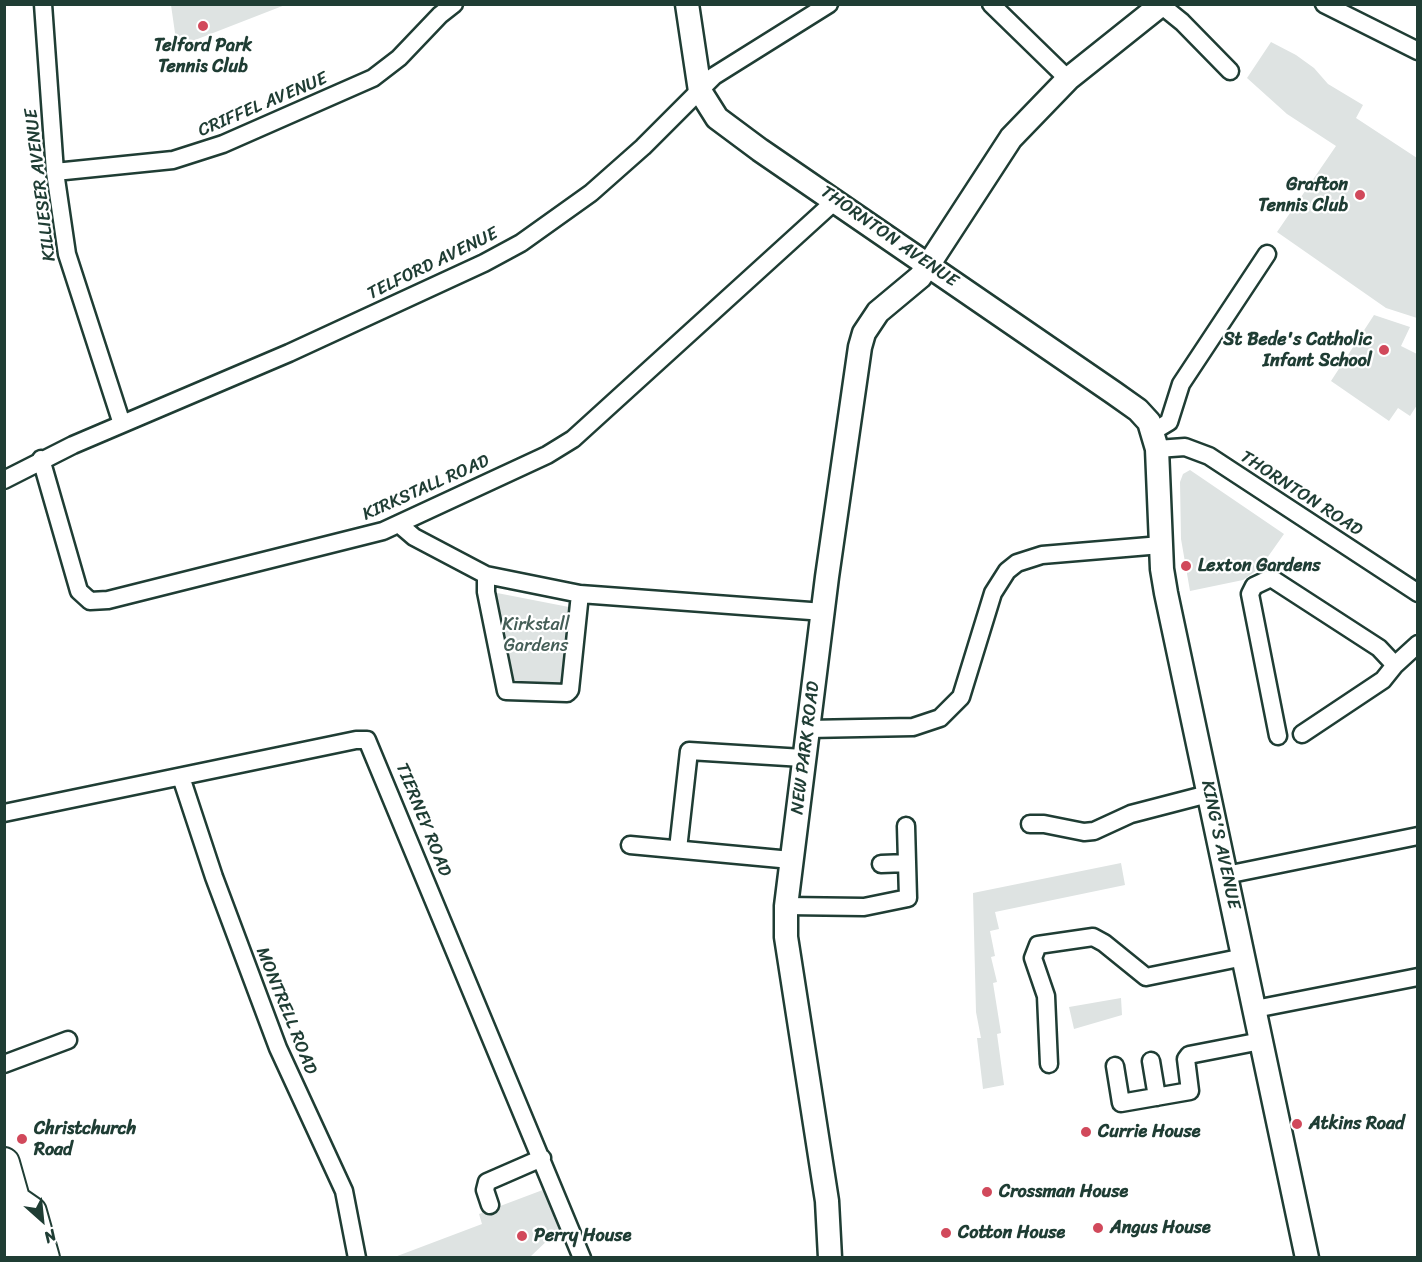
<!DOCTYPE html>
<html>
<head>
<meta charset="utf-8">
<style>
	body { margin:0 }
	#map { position:relative; width:1422px; height:1262px; overflow:hidden; background:#fff; font-family:Sriracha,sans-serif }
	canvas { display:block }
	.frame { position:absolute; inset:0; border:6px solid #1f3d34; pointer-events:none }
	.north { position:absolute; left:12px; top:1190px; width:60px; height:60px; -webkit-text-stroke:4px #fff; paint-order:stroke; rotate:153deg; font-size:16px; font-weight:700; line-height:24px; text-align:center; color:#1f3d34 }
	.north::after { content:''; display:block; margin:auto; width:21px; height:27px; background:#1f3d34; clip-path:polygon(50% 0,100% 100%,50% 72%,0 100%) }
</style>
</head>
<body>
<div id="map">
<canvas width="1422" height="1262"></canvas>
<div class="frame"></div>
<div class="north">N</div>
</div>
<script>
const ctx = document.querySelector('canvas').getContext('2d');
ctx.lineJoin = 'round';
function fill(path, color) {
  ctx.fillStyle = color;
  ctx.fill(path, 'evenodd');
}
function shape(rows) {
  const path = new Path2D();
  for (const r of rows) {
    path.moveTo(r[0], r[1]);
    for (let i = 2; i < r.length; i += 2) path.lineTo(r[i], r[i + 1]);
  }
  return path;
}
function stroke(path, color, width, dash) {
  ctx.strokeStyle = color;
  ctx.lineWidth = width;
  ctx.lineCap = dash ? 'butt' : 'round';
  ctx.setLineDash(dash || []);
  ctx.stroke(path);
}
function label(font, color, halo, rows, align = 'center') {
  ctx.font = font + ' Sriracha,sans-serif';
  ctx.lineWidth = 4.5;
  ctx.setLineDash([]);
  ctx.textBaseline = 'middle';
  ctx.strokeStyle = halo;
  ctx.fillStyle = color;
  for (const [text, x, y, turn = 0] of rows) {
    ctx.save();
    ctx.translate(x, y);
    ctx.rotate((+turn || 0) * Math.PI / 180);
    ctx.textAlign = isNaN(turn) ? turn : align;
    if (halo) ctx.strokeText(text, 0, 0);
    ctx.fillText(text, 0, 0);
    ctx.restore();
  }
}
fill(shape([
	[171,5,171,4,285,5,177,47],
	[1271,42,1296,55,1314,68,1328,84,1363,105,1356,118,1417,158,1417,318,1386,308,1277,232,1336,146,1287,114,1247,78],
	[1374,315,1410,327,1401,346,1417,354,1417,405,1410,416,1398,408,1389,421,1331,381],
	[1190,470,1284,534,1260,568,1243,580,1190,591,1181,539,1180,482,1183,474],
	[492,592,574,608,561,684,519,683,512,680],
	[1121,863,1125,885,995,912,999,929,990,931,995,956,991,957,997,982,993,983,1001,1033,997,1034,1004,1085,983,1089,977,1038,981,1038,976,1012,973,893],
	[1121,998,1122,1015,1074,1029,1069,1007],
	[548,1188,565,1231,550,1238,530,1257,392,1258,482,1224,479,1214]
]), '#dee3e2');
const street = shape([
	[43,4,55,172,67,254,122,424],
	[991,4,1068,79],
	[1324,4,1418,51],
	[1161,5,1182,22,1230,71],
	[55,172,173,160,223,144,373,78,399,58,440,15,454,4],
	[1154,431,1169,422,1181,384,1267,254],
	[1157,449,1185,447,1209,456,1418,593],
	[41,459,79,591,90,601,108,600,383,531,547,455,573,439,836,200],
	[4,480,73,445,289,353,484,263,521,243,591,193,643,147,714,76,829,4],
	[400,525,414,537,486,575],
	[580,594,486,575,486,592,506,691,567,693,570,690,580,594,824,612],
	[1395,665,1418,644],
	[808,729,913,727,940,718,961,697,993,593,1007,571,1017,563,1042,555,1161,545],
	[1278,736,1250,594,1254,586,1271,578,1379,648,1395,665,1383,680,1302,734],
	[181,777,214,877,278,1048,344,1191,357,1258],
	[4,813,356,740,367,740,582,1258],
	[1030,824,1044,824,1084,832,1094,831,1131,814,1208,794],
	[630,845,791,860],
	[678,849,689,751,803,758],
	[881,864,907,863],
	[1226,875,1418,836],
	[786,906,864,907,908,898,906,826],
	[1255,1009,1418,977],
	[1151,1061,1157,1097],
	[4,1064,68,1040],
	[1049,1064,1046,996,1033,958,1038,945,1093,937,1104,943,1146,977,1244,957],
	[1115,1066,1121,1103,1190,1091,1186,1059,1189,1055,1261,1041],
	[490,1205,485,1190,487,1182,542,1158]
]);
const secondary = shape([
	[687,4,700,91,717,118,760,150,1114,393,1138,410,1149,422,1157,449,1162,569,1166,593,1307,1258],
	[830,1258,827,1201,786,937,786,906,827,577,860,347,864,333,878,312,920,277,929,264,1011,138,1068,79,1162,4]
]);
const highway = shape([
	[4,1163,15,1202,12,1219,21,1258],
	[18,1203,31,1212,44,1258]
]);
stroke(street, '#1f3d34', 21);
stroke(secondary, '#1f3d34', 27);
stroke(highway, '#1f3d34', 34);
stroke(street, '#fff', 16);
stroke(secondary, '#fff', 22);
stroke(highway, '#fff', 30);
for (const [x, y, r, color] of [
	[203,26,6,"#d1495b"],
	[1360,195,6,"#d1495b"],
	[1384,350,6,"#d1495b"],
	[1186,566,6,"#d1495b"],
	[1297,1124,6,"#d1495b"],
	[1086,1132,6,"#d1495b"],
	[22,1139,6,"#d1495b"],
	[987,1192,6,"#d1495b"],
	[1098,1228,6,"#d1495b"],
	[946,1233,6,"#d1495b"],
	[522,1236,6,"#d1495b"]
]) {
  const dot = new Path2D();
  dot.arc(x, y, r, 0, 2 * Math.PI);
  ctx.fillStyle = color;
  ctx.fill(dot);
  stroke(dot, '#fff', 2);
}
label('bold 18px', '#1f3d34', '#fff', [
	["Telford Park",203,46,"center"],
	["Tennis Club",203,67,"center"],
	["Grafton",1348,185,"right"],
	["Tennis Club",1348,206,"right"],
	["St Bede's Catholic",1372,340,"right"],
	["Infant School",1372,361,"right"],
	["Lexton Gardens",1198,566],
	["Atkins Road",1309,1124],
	["Christchurch",34,1129],
	["Road",34,1150],
	["Currie House",1098,1132],
	["Crossman House",999,1192],
	["Angus House",1110,1228],
	["Cotton House",958,1233],
	["Perry House",534,1236]
], 'left');
label('18px', '#1f3d34', '#fff', [
	["CRIFFEL AVENUE",263,105,-23],
	["KILLIESER AVENUE",41,185,-97],
	["THORNTON AVENUE",889,237,35],
	["TELFORD AVENUE",433,264,-26],
	["KIRKSTALL ROAD",426,488,-24],
	["THORNTON ROAD",1301,494,33],
	["NEW PARK ROAD",806,748,-83],
	["TIERNEY ROAD",423,820,68],
	["KING'S AVENUE",1220,845,78],
	["MONTRELL ROAD",286,1011,68]
]);
label('18px', '#455e57', '#fff', [
	["Kirkstall",536,625],
	["Gardens",536,646]
]);
</script>
</body>
</html>
